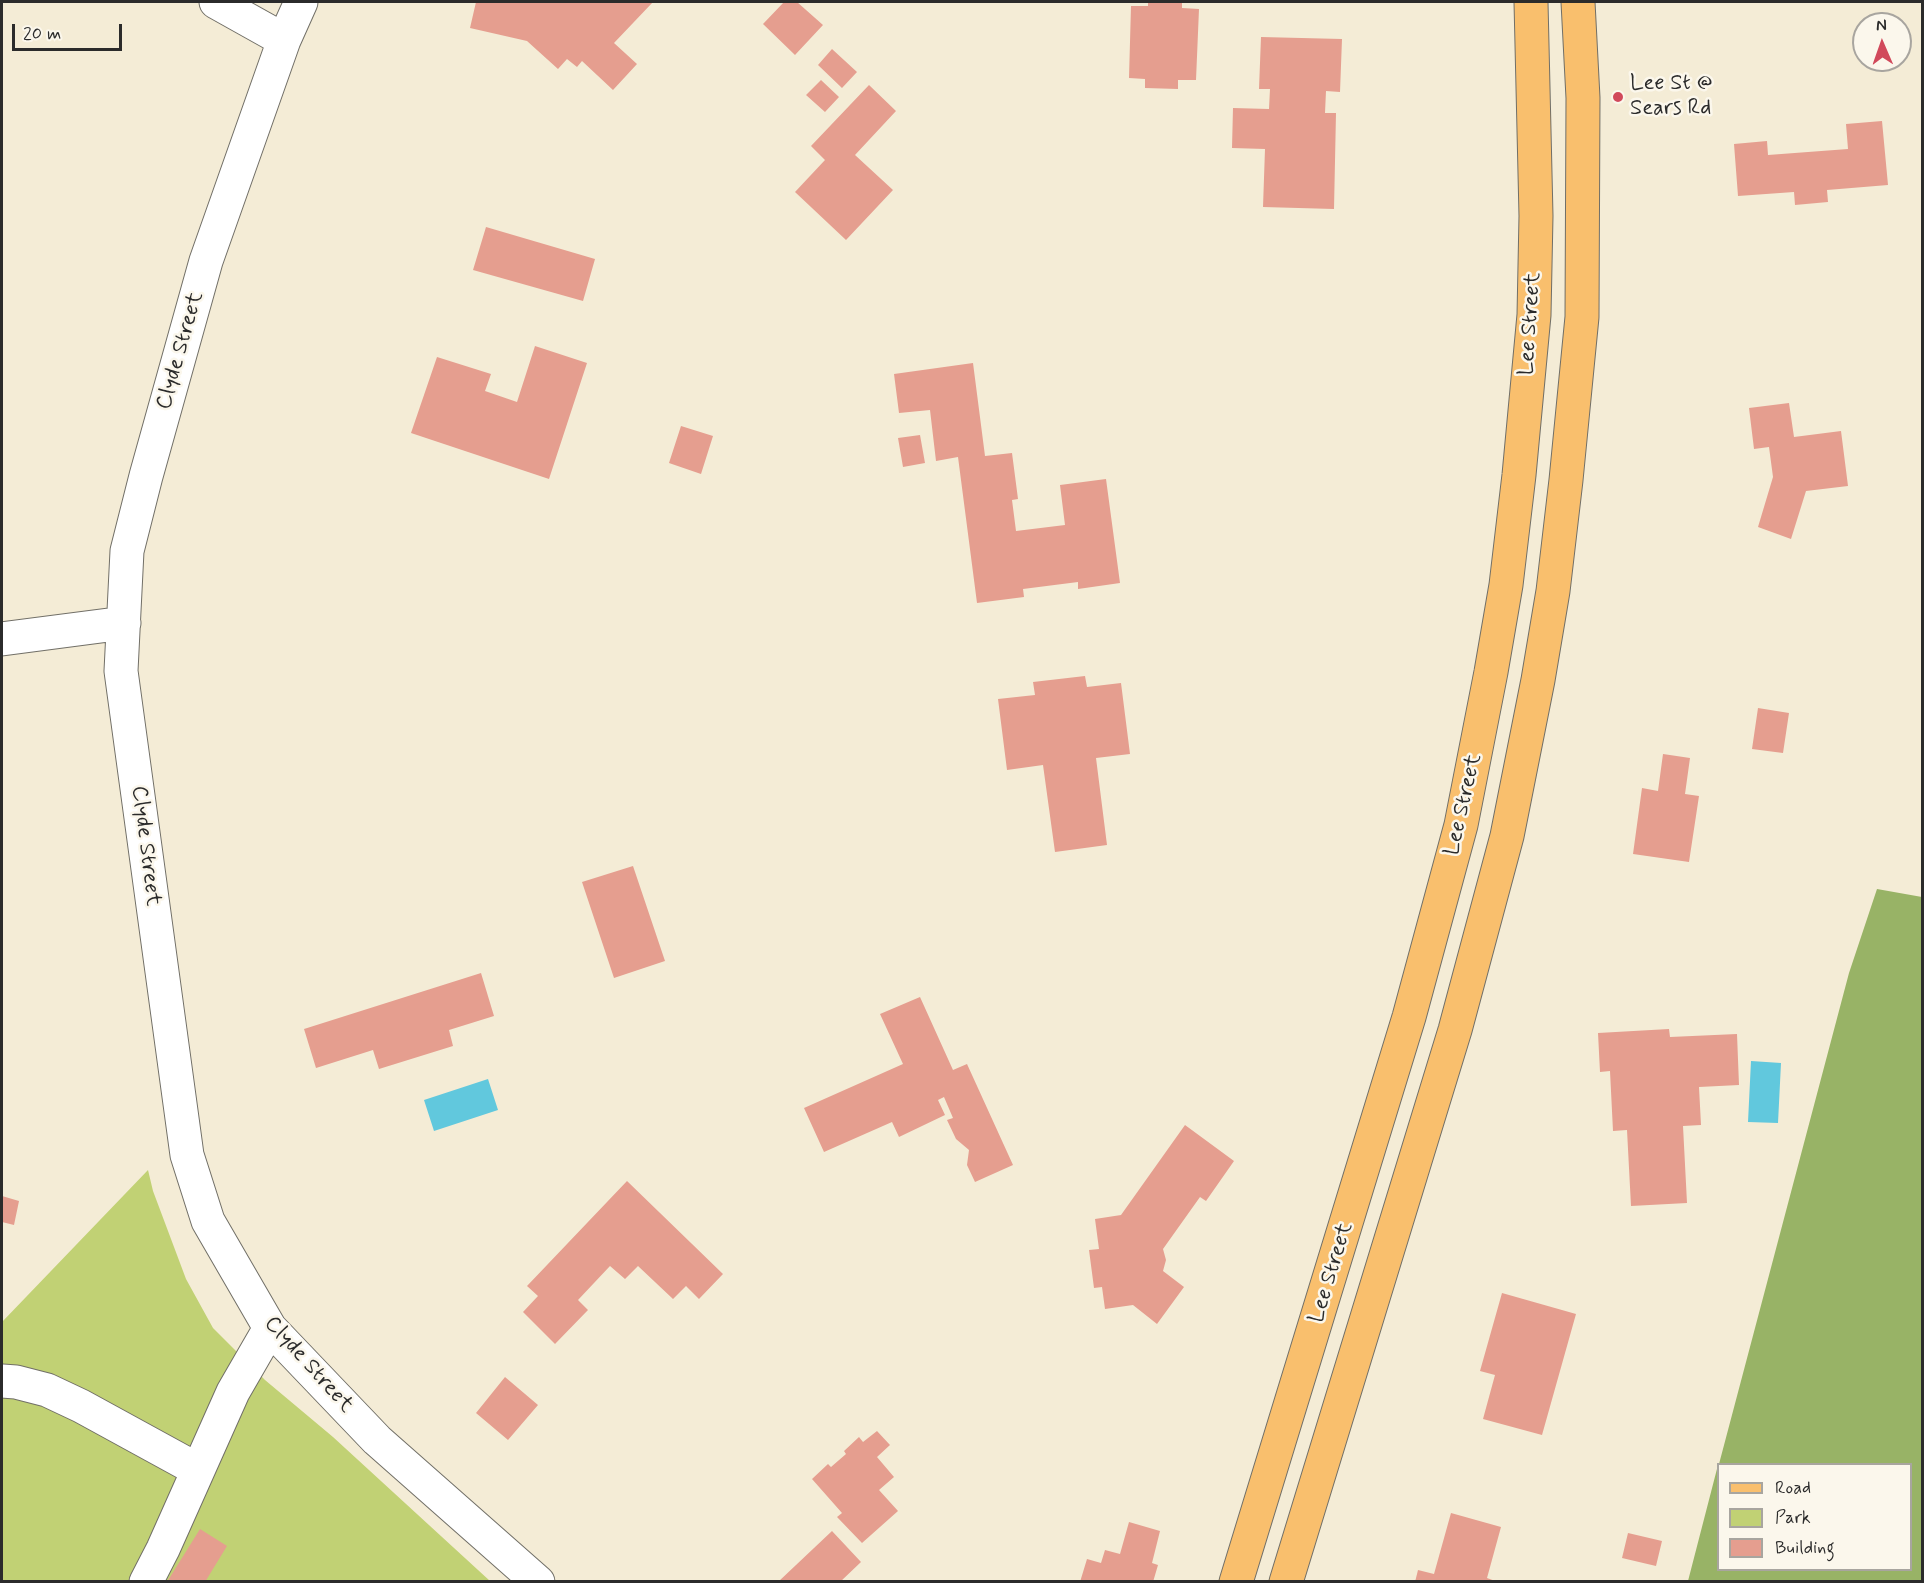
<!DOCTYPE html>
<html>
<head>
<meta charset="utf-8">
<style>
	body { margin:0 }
	#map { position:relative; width:1924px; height:1583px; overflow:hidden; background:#f4ecd6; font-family:Mynerve,sans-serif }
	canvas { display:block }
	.frame { position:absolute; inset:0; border:3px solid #2b2b2b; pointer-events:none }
	.legend { position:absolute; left:1717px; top:1463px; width:195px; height:108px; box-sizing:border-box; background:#fbf7ec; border:2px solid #a8a59f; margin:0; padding:8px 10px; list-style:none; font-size:18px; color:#2b2b2b }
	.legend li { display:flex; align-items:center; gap:12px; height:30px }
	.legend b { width:30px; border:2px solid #a8a59f }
	.north { position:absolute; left:1852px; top:12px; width:60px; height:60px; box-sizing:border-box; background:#fbf7ec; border:2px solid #a8a59f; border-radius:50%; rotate:358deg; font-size:16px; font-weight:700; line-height:24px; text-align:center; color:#2b2b2b }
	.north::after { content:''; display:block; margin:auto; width:21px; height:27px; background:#d1495b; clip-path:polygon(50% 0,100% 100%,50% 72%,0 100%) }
	.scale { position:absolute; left:12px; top:24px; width:110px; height:27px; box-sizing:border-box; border:3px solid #2b2b2b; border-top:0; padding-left:8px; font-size:18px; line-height:21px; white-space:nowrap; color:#2b2b2b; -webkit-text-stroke:4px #fbf7ec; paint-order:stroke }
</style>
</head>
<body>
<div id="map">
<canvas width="1924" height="1583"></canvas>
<div class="frame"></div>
<ul class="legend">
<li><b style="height:8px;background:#f9bf6d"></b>Road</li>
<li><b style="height:16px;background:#c1d174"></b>Park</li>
<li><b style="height:16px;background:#e59e8f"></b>Building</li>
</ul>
<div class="north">N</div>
<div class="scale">20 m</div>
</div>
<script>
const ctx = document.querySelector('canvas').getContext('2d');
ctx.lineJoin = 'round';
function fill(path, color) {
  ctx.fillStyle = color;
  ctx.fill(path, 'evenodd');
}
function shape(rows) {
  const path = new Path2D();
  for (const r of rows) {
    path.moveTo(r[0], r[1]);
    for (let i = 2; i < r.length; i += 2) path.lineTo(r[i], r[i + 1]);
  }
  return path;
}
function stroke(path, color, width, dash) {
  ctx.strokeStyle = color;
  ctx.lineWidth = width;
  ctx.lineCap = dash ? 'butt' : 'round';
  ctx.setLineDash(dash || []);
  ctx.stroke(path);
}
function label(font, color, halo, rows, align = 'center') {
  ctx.font = font + ' Mynerve,sans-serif';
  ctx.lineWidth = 5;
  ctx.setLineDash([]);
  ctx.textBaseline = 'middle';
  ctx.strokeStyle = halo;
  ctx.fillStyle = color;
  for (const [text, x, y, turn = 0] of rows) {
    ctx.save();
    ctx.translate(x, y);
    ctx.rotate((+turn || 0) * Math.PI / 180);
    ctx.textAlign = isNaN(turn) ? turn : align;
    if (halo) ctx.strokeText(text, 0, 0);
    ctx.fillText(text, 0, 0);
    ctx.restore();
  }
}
fill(shape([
	[148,1170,153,1191,186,1279,213,1328,265,1380,333,1437,490,1581,2,1581,2,1322]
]), '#c1d174');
fill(shape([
	[1877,889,1922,897,1922,1581,1688,1581,1718,1465,1718,1570,1910,1570,1910,1464,1719,1464,1849,973]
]), '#98b366');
fill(shape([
	[1751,1061,1781,1063,1778,1123,1748,1122],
	[488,1079,498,1110,434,1131,424,1100]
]), '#61c8dd');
fill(shape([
	[476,2,653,2,614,43,637,64,613,90,582,61,577,67,567,59,558,69,527,41,470,28],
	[784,2,797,2,823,25,795,55,763,24],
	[1148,2,1182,2,1182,8,1199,9,1196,80,1178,80,1178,89,1145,88,1145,79,1129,78,1131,6,1148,6],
	[1261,37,1342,39,1340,92,1326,91,1325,113,1336,113,1334,209,1263,207,1265,149,1232,148,1233,108,1269,109,1270,89,1259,89],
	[832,49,857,72,842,88,818,65],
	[821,80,839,97,825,112,806,95],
	[869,85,896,111,855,155,893,190,846,240,795,192,825,160,811,146],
	[1882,121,1888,185,1827,190,1828,202,1795,205,1794,192,1738,196,1734,144,1767,141,1768,155,1848,149,1846,124],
	[486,227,595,259,583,301,473,270],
	[535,346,587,363,549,479,411,433,437,357,491,374,485,391,517,402],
	[973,363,985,456,1012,453,1018,499,1012,500,1016,531,1065,525,1060,485,1106,479,1120,583,1078,589,1078,582,1023,589,1024,597,977,603,958,457,936,461,930,410,899,413,894,374],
	[1789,403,1794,437,1841,431,1848,486,1806,491,1791,539,1758,527,1773,477,1769,447,1754,449,1749,408],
	[681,426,713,436,701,474,669,463],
	[920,435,925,463,903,467,898,438],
	[1085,676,1087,687,1121,683,1130,754,1096,758,1107,845,1055,852,1043,765,1007,770,998,699,1035,695,1033,682],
	[1758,708,1789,713,1783,753,1752,749],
	[1663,754,1690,758,1685,794,1699,796,1689,862,1633,854,1642,788,1658,791],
	[633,866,665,961,614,978,582,882],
	[481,973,494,1016,449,1030,453,1046,379,1069,373,1050,316,1068,304,1029],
	[920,997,953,1070,967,1064,1013,1165,975,1182,967,1165,969,1150,956,1139,947,1120,953,1118,944,1097,938,1100,945,1115,899,1137,892,1122,824,1152,804,1108,903,1064,880,1014],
	[1669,1029,1670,1037,1737,1034,1739,1085,1699,1087,1701,1125,1683,1126,1687,1203,1631,1206,1627,1130,1613,1131,1610,1071,1600,1072,1598,1033],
	[1185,1125,1234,1161,1206,1201,1200,1197,1163,1249,1166,1260,1163,1271,1184,1287,1157,1324,1133,1305,1105,1309,1102,1287,1094,1288,1089,1250,1099,1249,1095,1219,1121,1215],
	[627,1181,723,1274,699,1299,686,1286,673,1299,638,1266,625,1279,610,1266,578,1300,588,1310,555,1344,523,1312,538,1296,527,1286],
	[2,1196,19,1201,14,1225,2,1222],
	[1502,1293,1576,1314,1542,1435,1483,1419,1495,1375,1480,1371],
	[505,1377,538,1405,508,1440,476,1413],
	[877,1431,890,1445,877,1457,894,1477,879,1490,898,1511,862,1543,837,1517,842,1513,812,1479,828,1464,831,1467,846,1454,844,1451,859,1437,863,1442],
	[1451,1513,1501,1527,1487,1578,1498,1582,1415,1582,1418,1570,1434,1574],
	[1129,1522,1160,1531,1152,1563,1158,1565,1153,1582,1080,1582,1087,1559,1101,1563,1105,1550,1120,1554],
	[200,1529,227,1546,205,1582,167,1582],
	[832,1531,861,1562,840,1582,778,1582],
	[1628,1533,1662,1541,1656,1566,1622,1558]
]), '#e59e8f');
const minor = shape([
	[216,2,284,40],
	[301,2,284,40,206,261,146,476,127,551,121,671,187,1155,208,1221,270,1328,377,1440,538,1582],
	[2,639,124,623],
	[2,1381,16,1382,47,1390,81,1406,198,1470],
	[146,1582,163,1549,233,1392,270,1328]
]);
const major = shape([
	[1236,1582,1409,1017,1461,825,1491,672,1506,585,1519,475,1534,315,1536,216,1531,2],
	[1286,1582,1455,1030,1507,836,1538,680,1553,591,1566,480,1582,317,1583,98,1578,2]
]);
stroke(minor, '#716f67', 35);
stroke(major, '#716f67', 35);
stroke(minor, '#fff', 33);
stroke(major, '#f9bf6d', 33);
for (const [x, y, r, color] of [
	[1618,97,6,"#d1495b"]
]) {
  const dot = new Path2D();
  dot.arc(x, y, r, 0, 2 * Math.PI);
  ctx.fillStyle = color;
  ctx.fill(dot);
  stroke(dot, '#fbf7ec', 2);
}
label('22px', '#2b2b2b', '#fbf7ec', [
	["Lee St @",1630,84],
	["Sears Rd",1630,109]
], 'left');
label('22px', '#2b2b2b', '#fbf7ec', [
	["Lee Street",1531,324,-86],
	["Clyde Street",181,351,-74],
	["Lee Street",1464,805,-77],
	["Clyde Street",145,846,83],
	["Lee Street",1332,1273,-73],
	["Clyde Street",308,1365,48]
]);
</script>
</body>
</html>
